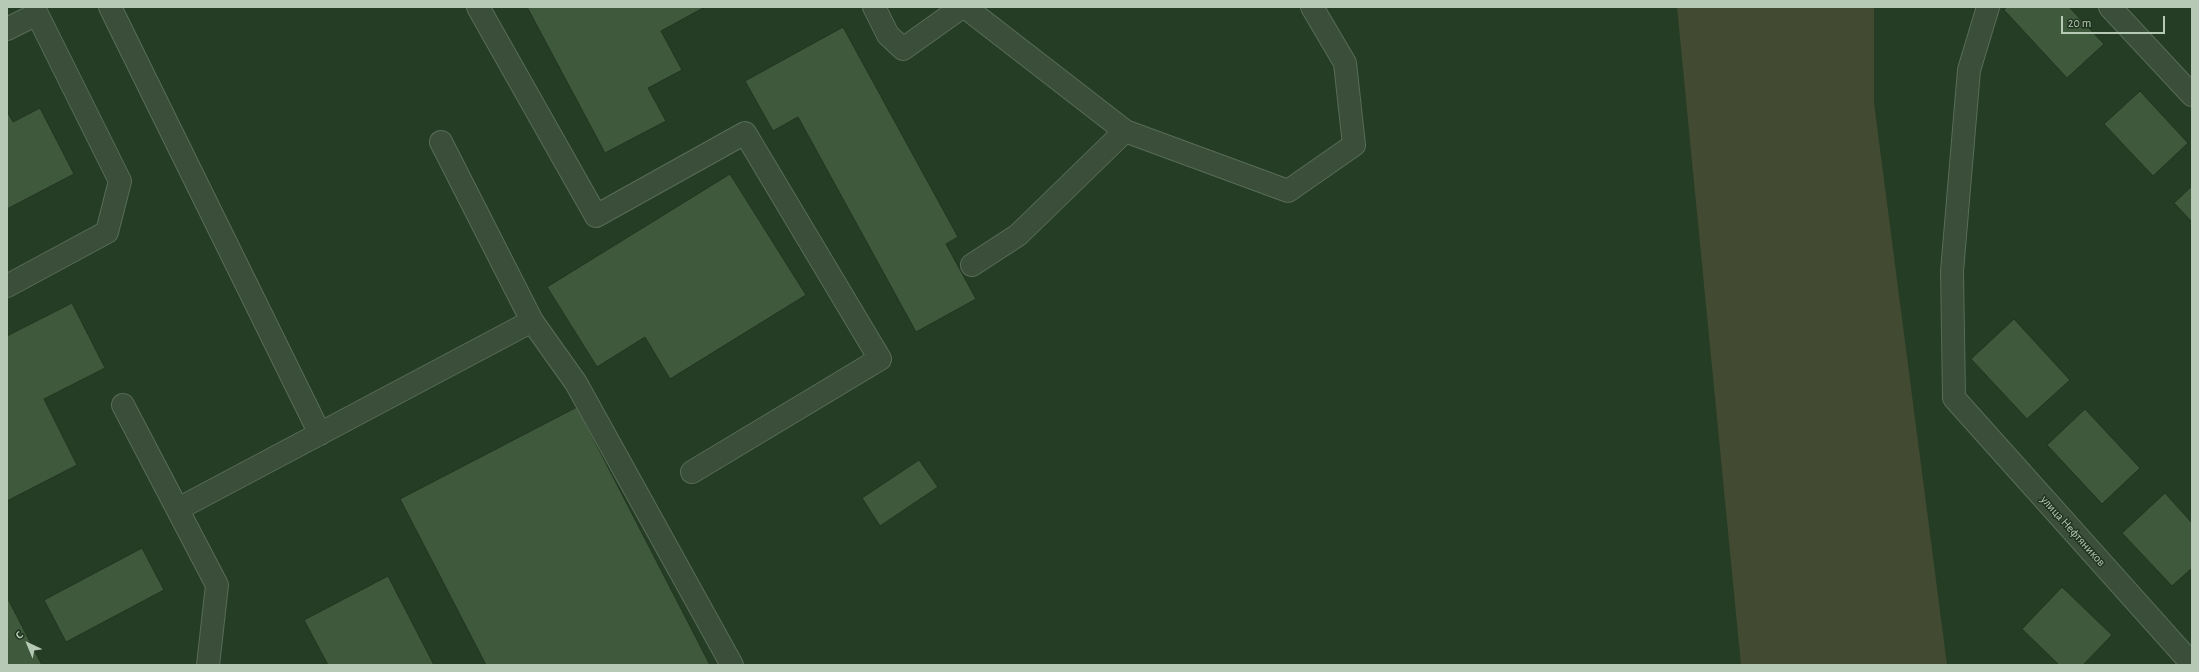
<!DOCTYPE html>
<html>
<head>
<meta charset="utf-8">
<style>
	body { margin:0 }
	#map { position:relative; width:2199px; height:672px; overflow:hidden; background:#263d25; font-family:"Alegreya Sans",sans-serif }
	canvas { display:block }
	.frame { position:absolute; inset:0; border:8px solid #b5c9b5; pointer-events:none }
	.north { position:absolute; left:8px; top:624px; width:40px; height:40px; -webkit-text-stroke:3px #1f331e; paint-order:stroke; rotate:316deg; font-size:11px; font-weight:700; line-height:16px; text-align:center; color:#b5c9b5 }
	.north::after { content:''; display:block; margin:auto; width:14px; height:18px; background:#b5c9b5; clip-path:polygon(50% 0,100% 100%,50% 72%,0 100%) }
	.scale { position:absolute; left:2061px; top:16px; width:104px; height:18px; box-sizing:border-box; border:2px solid #b5c9b5; border-top:0; padding-left:5px; font-size:12px; line-height:14px; white-space:nowrap; color:#b5c9b5; -webkit-text-stroke:3px #1f331e; paint-order:stroke }
</style>
</head>
<body>
<div id="map">
<canvas width="2199" height="672"></canvas>
<div class="frame"></div>
<div class="north">С</div>
<div class="scale">20 m</div>
</div>
<script>
const ctx = document.querySelector('canvas').getContext('2d');
ctx.lineJoin = 'round';
function fill(path, color) {
  ctx.fillStyle = color;
  ctx.fill(path, 'evenodd');
}
function shape(rows) {
  const path = new Path2D();
  for (const r of rows) {
    path.moveTo(r[0], r[1]);
    for (let i = 2; i < r.length; i += 2) path.lineTo(r[i], r[i + 1]);
  }
  return path;
}
function stroke(path, color, width, dash) {
  ctx.strokeStyle = color;
  ctx.lineWidth = width;
  ctx.lineCap = dash ? 'butt' : 'round';
  ctx.setLineDash(dash || []);
  ctx.stroke(path);
}
function label(font, color, halo, rows, align = 'center') {
  ctx.font = font + ' "Alegreya Sans",sans-serif';
  ctx.lineWidth = 3;
  ctx.setLineDash([]);
  ctx.textBaseline = 'middle';
  ctx.strokeStyle = halo;
  ctx.fillStyle = color;
  for (const [text, x, y, turn = 0] of rows) {
    ctx.save();
    ctx.translate(x, y);
    ctx.rotate((+turn || 0) * Math.PI / 180);
    ctx.textAlign = isNaN(turn) ? turn : align;
    if (halo) ctx.strokeText(text, 0, 0);
    ctx.fillText(text, 0, 0);
    ctx.restore();
  }
}
fill(shape([
	[1677,7,1874,7,1874,103,1947,665,1741,665]
]), '#434a32');
const building = shape([
	[527,7,705,7,661,31,682,70,648,88,666,121,605,153,527,7],
	[2007,7,2069,7,2104,44,2067,78,2004,10,2007,7],
	[843,27,958,237,946,244,976,299,916,332,798,117,773,131,745,81,843,27],
	[2140,91,2188,143,2153,176,2104,124,2140,91],
	[40,108,74,174,7,209,7,111,13,122,40,108],
	[730,174,806,295,670,379,645,337,597,367,547,287,730,174],
	[2192,186,2192,222,2174,203,2192,186],
	[72,303,105,368,44,399,77,465,7,501,7,336,72,303],
	[2014,319,2070,380,2027,419,1971,359,2014,319],
	[577,407,710,665,486,665,400,499,577,407],
	[2085,409,2140,468,2102,504,2047,445,2085,409],
	[919,460,938,487,880,526,862,498,919,460],
	[2165,493,2192,523,2192,568,2172,586,2122,533,2165,493],
	[142,548,164,590,66,642,44,600,142,548],
	[388,576,434,665,328,665,304,620,388,576],
	[2062,587,2112,635,2083,665,2059,665,2022,629,2062,587],
	[7,597,42,665,7,665,7,597]
]);
fill(building, '#3e593c');
stroke(building, '#213520', 1);
const minor = shape([
	[110,7,320,434],
	[478,7,596,216,745,133,880,359,692,472],
	[874,7,888,35,903,49,962,7],
	[965,7,1125,131,1288,191,1354,145,1345,63,1312,7],
	[1988,7,1969,70,1952,271,1954,398,2192,664],
	[2110,7,2192,95],
	[7,29,37,14,120,181,107,232,7,286],
	[441,142,532,321],
	[972,265,1018,235,1125,131],
	[123,405,217,585,208,665],
	[178,509,532,321,576,383,732,665]
]);
stroke(minor, '#586c57', 24);
stroke(minor, '#3a4e39', 22);
label('12px', '#b5c9b5', '#1f331e', [
	["улица Нефтяников",2073,531,48]
]);
</script>
</body>
</html>
